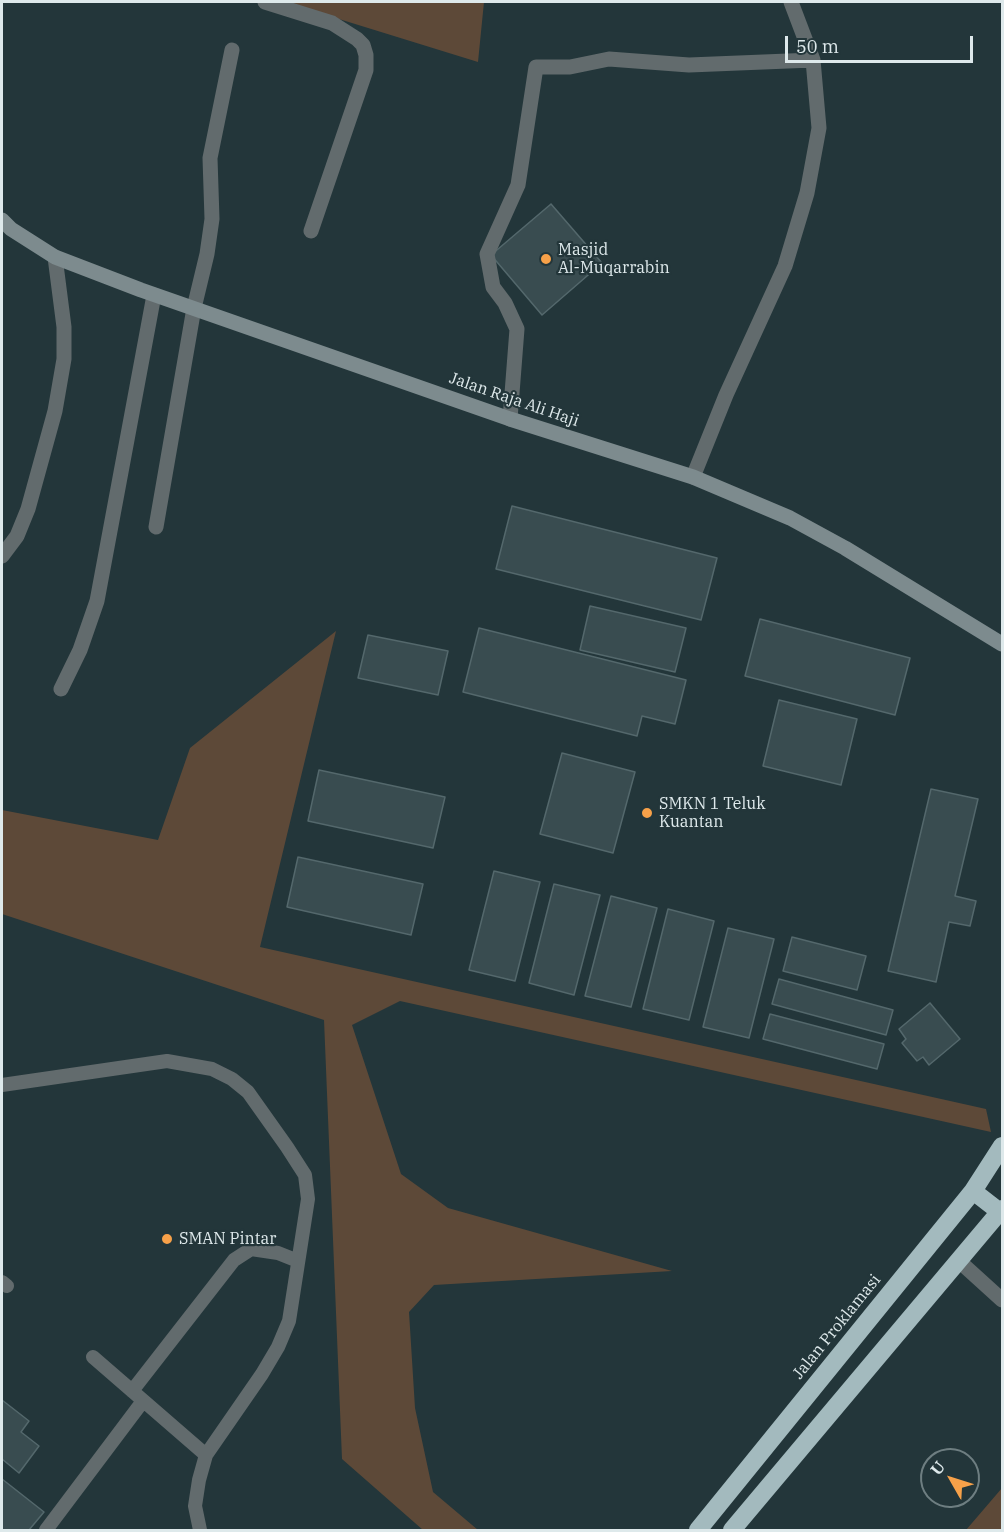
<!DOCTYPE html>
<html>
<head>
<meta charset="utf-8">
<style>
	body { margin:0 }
	#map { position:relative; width:1004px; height:1532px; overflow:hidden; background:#23363a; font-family:"IBM Plex Serif",serif }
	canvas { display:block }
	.frame { position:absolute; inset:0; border:3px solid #dee9eb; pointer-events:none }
	.north { position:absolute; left:920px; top:1448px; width:60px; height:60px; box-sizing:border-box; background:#23363a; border:2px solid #6e7e81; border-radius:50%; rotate:309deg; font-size:16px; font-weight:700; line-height:24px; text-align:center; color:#dee9eb }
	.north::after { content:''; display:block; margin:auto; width:21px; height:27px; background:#f7a149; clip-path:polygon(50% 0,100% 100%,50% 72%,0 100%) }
	.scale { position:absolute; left:785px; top:36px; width:188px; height:27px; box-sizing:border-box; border:3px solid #dee9eb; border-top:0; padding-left:8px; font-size:18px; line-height:21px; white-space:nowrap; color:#dee9eb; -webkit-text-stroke:4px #23363a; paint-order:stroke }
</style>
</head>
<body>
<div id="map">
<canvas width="1004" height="1532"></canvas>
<div class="frame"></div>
<div class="north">U</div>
<div class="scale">50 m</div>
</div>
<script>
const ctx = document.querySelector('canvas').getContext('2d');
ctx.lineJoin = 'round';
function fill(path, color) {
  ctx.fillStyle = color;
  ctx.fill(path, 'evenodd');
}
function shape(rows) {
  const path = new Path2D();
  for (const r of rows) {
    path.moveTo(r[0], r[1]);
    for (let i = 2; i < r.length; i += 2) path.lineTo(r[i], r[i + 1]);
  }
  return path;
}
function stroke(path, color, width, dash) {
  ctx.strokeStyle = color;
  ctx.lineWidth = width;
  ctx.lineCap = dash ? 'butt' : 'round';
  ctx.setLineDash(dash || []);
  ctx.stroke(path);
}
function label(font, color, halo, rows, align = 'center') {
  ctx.font = font + ' "IBM Plex Serif",serif';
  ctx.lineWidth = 4.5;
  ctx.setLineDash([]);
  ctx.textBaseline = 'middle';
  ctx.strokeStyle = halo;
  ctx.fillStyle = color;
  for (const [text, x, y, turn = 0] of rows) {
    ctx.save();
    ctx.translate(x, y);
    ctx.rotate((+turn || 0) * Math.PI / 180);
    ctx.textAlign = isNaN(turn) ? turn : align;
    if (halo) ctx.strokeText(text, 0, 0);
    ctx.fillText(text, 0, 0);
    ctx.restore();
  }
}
fill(shape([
	[284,2,484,2,478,62],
	[336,631,260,947,986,1109,991,1132,400,1001,352,1025,401,1174,448,1208,672,1271,434,1285,409,1312,415,1408,433,1492,478,1530,423,1530,342,1459,324,1020,2,914,2,810,158,840,190,748],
	[1002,1488,1002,1530,966,1530]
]), '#5d4938');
const building = shape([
	[551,204,602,263,542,315,491,255,551,204],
	[512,506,717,558,701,620,496,569,512,506],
	[590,606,686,628,675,672,580,650,590,606],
	[760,619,910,658,895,715,745,676,760,619],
	[479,628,686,680,675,724,642,716,637,736,463,692,479,628],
	[368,635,448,651,438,695,358,678,368,635],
	[779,700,857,719,841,785,763,766,779,700],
	[562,753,635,772,613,853,540,834,562,753],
	[319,770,445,797,433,848,308,821,319,770],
	[931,789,978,799,955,896,976,901,970,926,949,922,936,982,888,971,931,789],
	[298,857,423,884,411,935,287,907,298,857],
	[494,871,540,882,515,981,469,970,494,871],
	[554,884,600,895,574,995,529,983,554,884],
	[611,896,657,908,631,1007,585,996,611,896],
	[668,909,714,921,689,1020,643,1009,668,909],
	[728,928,774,939,749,1038,703,1027,728,928],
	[792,937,866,956,857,990,783,971,792,937],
	[779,979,893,1010,886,1035,772,1004,779,979],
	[930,1003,960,1039,929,1065,923,1057,917,1061,902,1043,906,1039,899,1029,930,1003],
	[770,1014,884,1044,877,1069,763,1039,770,1014],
	[2,1400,29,1421,21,1432,39,1446,19,1473,2,1459,2,1400],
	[2,1479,44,1512,29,1530,2,1530,2,1479]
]);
fill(building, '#394c50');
stroke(building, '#54686c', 1.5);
stroke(shape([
	[2,1085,167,1061,212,1069,232,1079,248,1092,287,1147,305,1175,308,1199,289,1321,278,1347,262,1374,206,1455,199,1480,195,1506,200,1530],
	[2,1282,7,1286],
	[93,1357,206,1455],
	[132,1391,234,1260,251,1249,278,1253,298,1261],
	[46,1530,143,1401]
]), '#626b6d', 14);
stroke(shape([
	[265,2,332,23,357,39,363,45,366,55,366,70,311,231],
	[510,419,517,329,505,303,493,287,487,254,518,185,536,67,570,67,609,59,689,65,813,60],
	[693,477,726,395,785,266,807,193,819,128,813,60,791,2],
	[156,527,194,308,207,254,212,219,210,158,232,50],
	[2,556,17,536,28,509,55,411,64,359,64,327,55,257],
	[61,689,80,650,97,601,154,295],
	[959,1261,1002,1300]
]), '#626b6d', 15);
stroke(shape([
	[2,220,11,229,55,257,141,290,510,419,693,477,790,518,845,548,1002,644]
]), '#7d8b8e', 15);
stroke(shape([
	[973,1191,1000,1212],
	[698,1530,973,1191,1002,1146],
	[732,1530,1002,1209]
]), '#a3babe', 18);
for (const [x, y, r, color] of [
	[546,259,6,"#f7a149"],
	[647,813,6,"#f7a149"],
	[167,1239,6,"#f7a149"]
]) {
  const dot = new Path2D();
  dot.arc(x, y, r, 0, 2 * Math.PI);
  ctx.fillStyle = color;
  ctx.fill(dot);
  stroke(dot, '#23363a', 2);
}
label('16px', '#dee9eb', '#23363a', [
	["Masjid",558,250],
	["Al-Muqarrabin",558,268],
	["SMKN 1 Teluk",659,804],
	["Kuantan",659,822],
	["SMAN Pintar",179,1239]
], 'left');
label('16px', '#dee9eb', '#23363a', [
	["Jalan Raja Ali Haji",514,400,19],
	["Jalan Proklamasi",837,1327,-51]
]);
</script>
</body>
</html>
